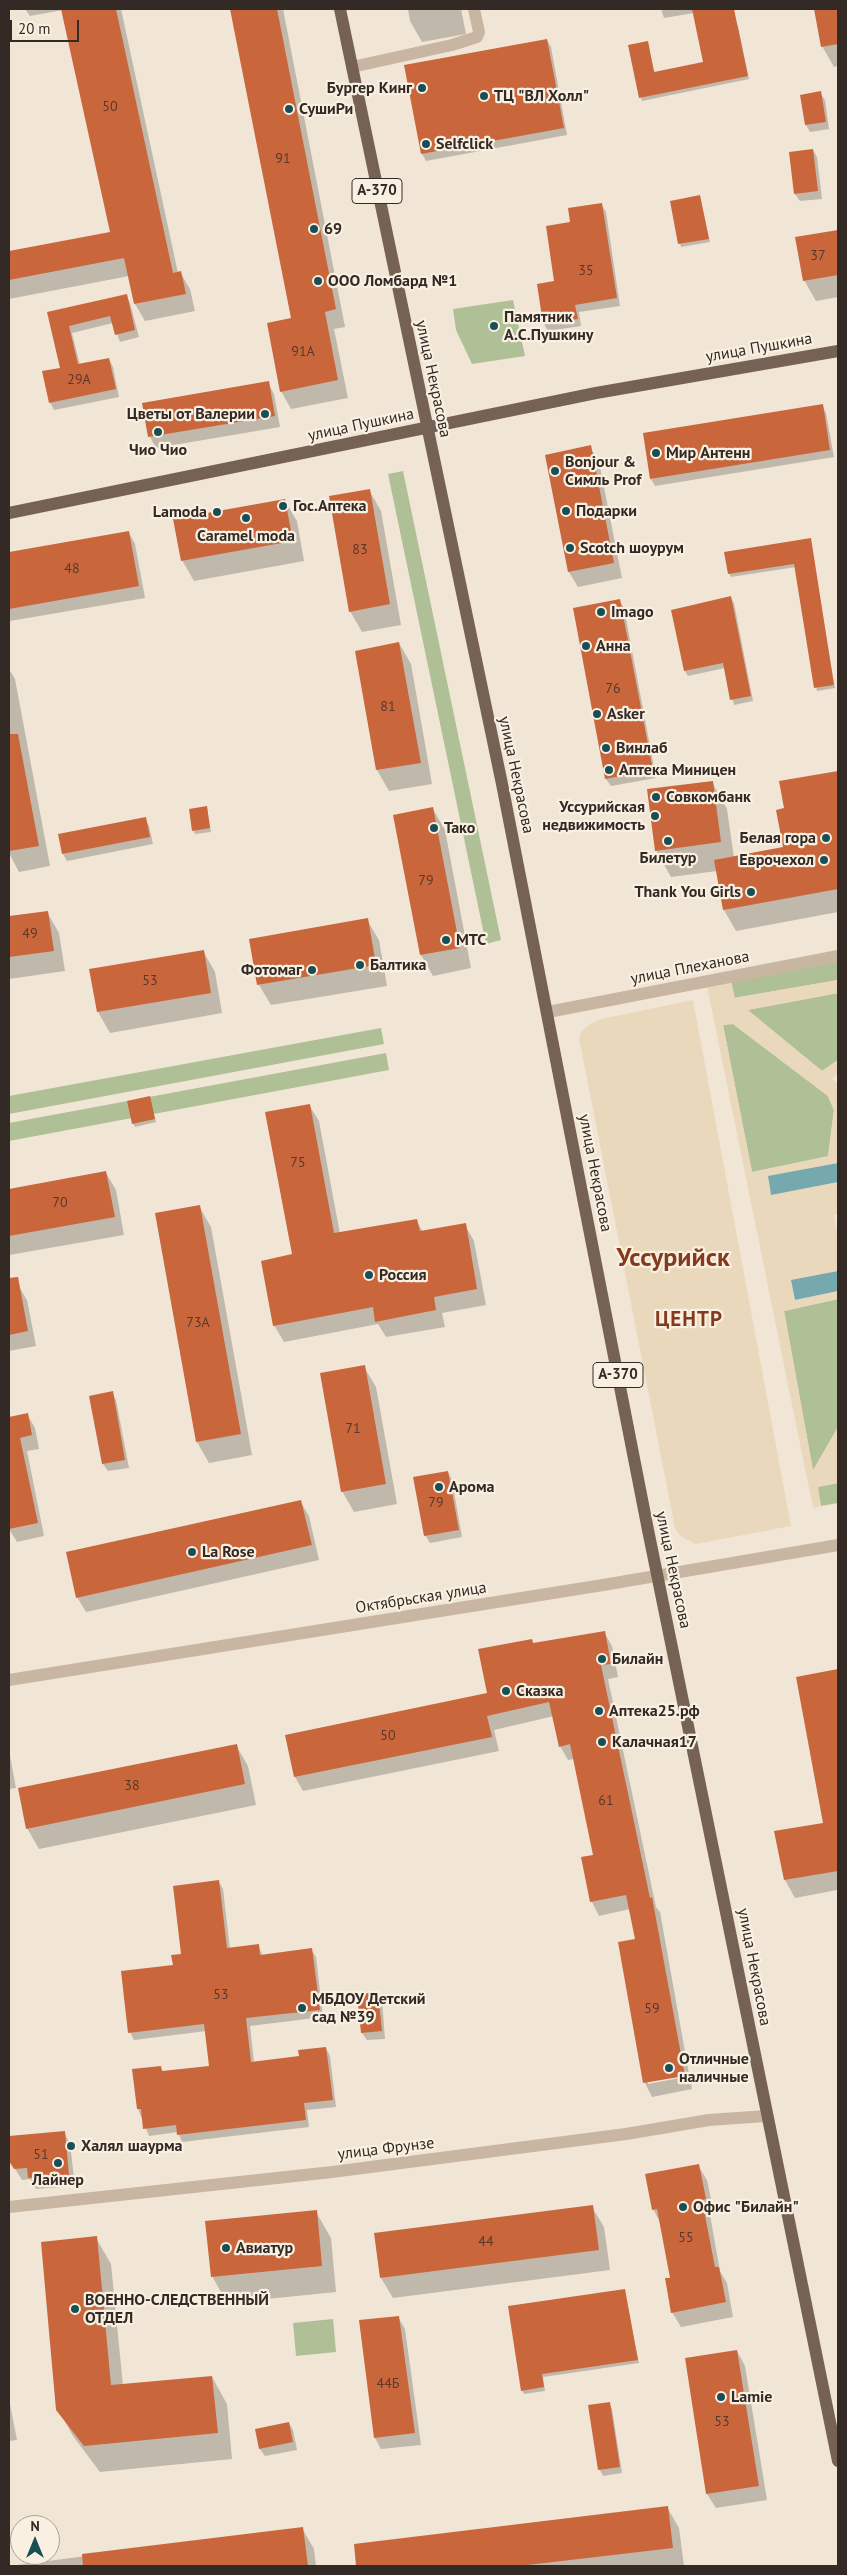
<!DOCTYPE html>
<html>
<head>
<meta charset="utf-8">
<style>
	body { margin:0 }
	#map { position:relative; width:847px; height:2575px; overflow:hidden; background:#f1e6d6; font-family:"PT Sans",sans-serif }
	canvas { display:block }
	.frame { position:absolute; inset:0; border:10px solid #332a25; pointer-events:none }
	.north { position:absolute; left:10px; top:2515px; width:50px; height:50px; box-sizing:border-box; background:#f9f0e2; border:1px solid #aaa196; border-radius:50%; rotate:0deg; font-size:14px; font-weight:700; line-height:20px; text-align:center; color:#332a25 }
	.north::after { content:''; display:block; margin:auto; width:18px; height:22px; background:#1a4e55; clip-path:polygon(50% 0,100% 100%,50% 72%,0 100%) }
	.scale { position:absolute; left:10px; top:20px; width:69px; height:22px; box-sizing:border-box; border:2px solid #332a25; border-top:0; padding-left:6px; font-size:15px; line-height:18px; white-space:nowrap; color:#332a25; -webkit-text-stroke:4px #f9f0e2; paint-order:stroke }
</style>
</head>
<body>
<div id="map">
<canvas width="847" height="2575"></canvas>
<div class="frame"></div>
<div class="north">N</div>
<div class="scale">20 m</div>
</div>
<script>
const ctx = document.querySelector('canvas').getContext('2d');
ctx.lineJoin = 'round';
function fill(path, color) {
  ctx.fillStyle = color;
  ctx.fill(path, 'evenodd');
}
function shape(rows) {
  const path = new Path2D();
  for (const r of rows) {
    path.moveTo(r[0], r[1]);
    for (let i = 2; i < r.length; i += 2) path.lineTo(r[i], r[i + 1]);
  }
  return path;
}
function stroke(path, color, width, dash) {
  ctx.strokeStyle = color;
  ctx.lineWidth = width;
  ctx.lineCap = dash ? 'butt' : 'round';
  ctx.setLineDash(dash || []);
  ctx.stroke(path);
}
function label(font, color, halo, rows, align = 'center') {
  ctx.font = font + ' "PT Sans",sans-serif';
  ctx.lineWidth = 4.5;
  ctx.setLineDash([]);
  ctx.textBaseline = 'middle';
  ctx.strokeStyle = halo;
  ctx.fillStyle = color;
  for (const [text, x, y, turn = 0] of rows) {
    ctx.save();
    ctx.translate(x, y);
    ctx.rotate((+turn || 0) * Math.PI / 180);
    ctx.textAlign = isNaN(turn) ? turn : align;
    if (halo) ctx.strokeText(text, 0, 0);
    ctx.fillText(text, 0, 0);
    ctx.restore();
  }
}
fill(shape([
	[513,300,525,356,472,364,456,330,453,309],
	[403,471,501,940,486,944,388,474],
	[838,962,838,980,734,998,731,980],
	[838,993,838,1060,822,1071,747,1010],
	[733,1024,828,1096,834,1110,828,1157,752,1172,723,1025],
	[381,1028,384,1044,9,1114,9,1096],
	[386,1053,389,1070,9,1141,9,1123],
	[838,1299,838,1427,813,1471,784,1311],
	[838,1483,838,1503,821,1506,817,1487],
	[333,2319,336,2352,296,2356,293,2323]
]), '#b0c096');
fill(shape([
	[731,980,735,998,838,980,838,993,748,1010,822,1071,838,1060,838,1074,832,1079,838,1084,838,1163,768,1177,771,1195,838,1182,838,1214,834,1215,838,1237,838,1271,791,1281,795,1300,838,1291,838,1299,784,1311,813,1470,838,1427,838,1483,818,1487,821,1506,813,1508,707,986],
	[733,1024,828,1096,834,1110,828,1156,752,1172,723,1025],
	[693,1000,791,1526,696,1544,680,1536,675,1528,579,1038,582,1031,590,1024,601,1019]
]), '#ead8bc');
fill(shape([
	[838,1163,838,1182,771,1195,768,1176],
	[838,1271,838,1291,795,1300,791,1280]
]), '#75a9ae');
fill(shape([
	[25,9,121,9,178,273,180,272,190,289,195,311,145,321,135,304,129,276,9,299,9,252,112,233,63,10,30,16],
	[231,9,283,9,345,327,334,329,348,398,291,409,281,391,292,319],
	[408,9,461,9,466,34,422,42,410,21],
	[661,9,730,9,732,24,736,23,738,26,749,79,642,101,629,46,647,43,655,73,704,63,694,13,664,18],
	[816,9,838,9,838,66,834,67,822,46],
	[547,40,551,47,567,135,426,161,422,154,406,66],
	[820,93,825,100,829,129,810,132,806,125],
	[813,150,817,157,822,199,800,201,795,194,790,153],
	[700,197,710,242,681,247,672,202],
	[601,204,606,212,620,306,579,312,581,326,548,331,544,324,538,285,556,282,571,223],
	[838,231,838,297,816,301,804,280,797,238],
	[126,295,130,303,139,337,120,342,113,323,72,333,80,365,109,359,113,367,119,397,54,410,50,402,62,369,49,313],
	[268,383,274,394,280,427,156,448,150,437,144,404],
	[822,405,826,413,834,457,655,486,651,479],
	[590,447,599,462,622,578,578,587,569,572,546,456],
	[369,490,381,511,401,625,362,632,350,611],
	[285,501,297,521,304,561,194,581,182,560],
	[129,533,135,544,145,598,10,621,9,553],
	[810,540,835,688,817,691,796,567,731,577,729,573],
	[731,598,734,603,753,701,734,705,725,668,688,676,685,671],
	[619,600,624,608,656,778,611,786,606,779,574,609],
	[399,643,411,664,432,784,389,791,377,770,356,652],
	[9,669,15,679,50,866,19,872,9,853],
	[838,772,838,912,736,931,724,910,717,871,671,877,656,850,712,782,727,809,734,858,785,848,786,809,781,782],
	[207,808,211,832,195,834,194,831],
	[433,809,445,830,471,968,433,976,421,955],
	[145,819,149,826,153,844,67,861,63,854],
	[47,912,59,933,65,971,9,979,9,918],
	[367,920,379,940,387,986,271,1005,259,985],
	[203,951,215,972,222,1013,110,1033,98,1012,91,970],
	[150,1097,156,1122,135,1127,133,1123],
	[309,1105,319,1121,340,1234,416,1220,423,1232,465,1225,474,1241,486,1305,442,1313,445,1327,386,1337,378,1324,284,1342,274,1325,294,1255],
	[106,1173,116,1190,124,1235,9,1255,9,1190],
	[199,1206,211,1227,252,1455,209,1463,197,1442,156,1214],
	[18,1285,27,1300,36,1346,9,1351,9,1287],
	[364,1367,376,1387,397,1504,354,1512,342,1491],
	[112,1393,116,1400,129,1468,108,1471,103,1464,91,1397],
	[27,1414,35,1428,39,1449,27,1451,44,1536,17,1542,9,1529,9,1418],
	[448,1472,452,1480,462,1537,430,1543,425,1535],
	[300,1501,309,1516,319,1560,86,1612,77,1597],
	[604,1632,612,1646,618,1677,608,1679,656,1907,660,1912,689,2074,648,2081,648,2084,690,2076,692,2089,652,2097,645,2083,619,1943,636,1940,630,1909,599,1916,592,1902,582,1858,595,1856,574,1759,568,1760,560,1746,554,1716,494,1730,499,1751,303,1791,295,1777,287,1736,488,1694,532,1640,534,1644],
	[838,1671,838,1898,837,1890,795,1898,785,1880,825,1824,798,1678],
	[236,1745,248,1766,256,1805,39,1849,27,1828],
	[9,1750,16,1788,9,1789],
	[219,1882,223,1889,230,1949,258,1945,263,1956,311,1949,316,1957,323,2017,250,2026,254,2063,300,2057,326,2048,330,2056,336,2107,307,2110,309,2127,182,2142,178,2132,149,2136,138,2109,160,2067,163,2072,211,2067,206,2031,134,2040,130,2032,183,1955],
	[377,1993,382,2001,385,2039,367,2040,362,2033,359,1995],
	[64,2132,70,2144,75,2186,36,2189,30,2179,22,2180,9,2159,9,2144,12,2137],
	[698,2165,707,2180,714,2214,710,2215,720,2271,727,2283,733,2317,681,2327,672,2312,672,2279,661,2224,653,2209],
	[592,2207,604,2227,610,2270,393,2298,381,2278],
	[316,2212,331,2238,336,2292,227,2303,212,2276],
	[96,2238,111,2264,123,2386,212,2377,227,2404,232,2459,100,2472,73,2436,58,2409],
	[624,2290,639,2363,543,2377,545,2391,524,2394,522,2390],
	[398,2317,405,2329,421,2445,381,2449,375,2438,360,2321],
	[737,2351,745,2366,767,2500,716,2508,707,2494],
	[9,2399,17,2440,9,2441],
	[609,2404,612,2409,622,2473,603,2476,600,2470,590,2406],
	[289,2423,293,2430,297,2450,265,2456,260,2449,256,2430],
	[667,2507,679,2528,684,2566,358,2566,355,2545],
	[302,2528,314,2549,316,2566,9,2566]
]), '#0003');
fill(shape([
	[61,9,116,9,173,273,181,271,186,294,134,304,124,258,9,280,9,251,110,232],
	[230,9,277,9,336,309,325,312,338,380,280,392,267,323,291,318],
	[692,9,734,9,748,76,639,98,628,45,648,41,654,72,703,62],
	[814,9,838,9,838,44,821,47],
	[547,39,564,128,421,154,404,65],
	[821,91,826,122,805,125,800,95],
	[813,149,818,191,794,194,789,152],
	[700,195,709,239,678,244,670,201],
	[602,203,617,298,575,305,578,319,543,324,537,284,554,281,546,226,570,222,568,208],
	[838,230,838,275,803,281,795,237],
	[127,294,135,330,115,335,110,316,69,326,78,364,109,358,116,389,49,403,42,371,60,368,47,312],
	[269,381,275,416,148,437,142,403],
	[823,404,830,450,650,479,643,433],
	[591,445,614,563,568,572,545,455],
	[370,489,390,604,349,612,329,496],
	[285,499,293,541,181,561,173,519],
	[129,531,139,586,9,609,9,552],
	[811,538,834,685,814,688,794,564,728,574,724,552],
	[731,596,751,696,730,700,723,663,684,671,671,610],
	[620,599,653,770,605,779,573,608],
	[399,642,421,763,376,770,355,651],
	[9,734,18,734,39,846,9,851],
	[838,771,838,889,723,910,714,860,783,847,776,810,784,808,779,781],
	[713,781,721,842,655,851,647,789],
	[207,806,210,828,192,831,189,809],
	[433,807,460,948,420,955,393,815],
	[146,817,150,837,62,854,58,834],
	[48,911,54,951,9,957,9,916],
	[368,918,376,965,257,985,249,939],
	[204,950,211,993,97,1012,89,969],
	[150,1096,155,1119,132,1124,127,1101],
	[310,1104,334,1233,417,1219,420,1231,466,1223,477,1289,434,1297,436,1310,375,1322,373,1307,273,1326,261,1261,292,1254,265,1112],
	[106,1171,115,1217,9,1236,9,1189],
	[200,1205,241,1434,196,1442,155,1213],
	[18,1277,28,1331,9,1335,9,1278],
	[365,1365,386,1484,341,1492,320,1373],
	[113,1391,125,1460,102,1464,89,1396],
	[28,1413,32,1435,20,1438,38,1523,9,1529,9,1417],
	[448,1471,459,1530,424,1536,413,1477],
	[301,1500,312,1545,76,1598,66,1552],
	[605,1631,611,1664,601,1665,650,1898,652,1897,685,2076,643,2083,618,1942,635,1939,626,1895,590,1902,581,1857,593,1855,570,1744,559,1747,549,1702,487,1716,492,1737,294,1777,285,1735,487,1693,478,1649,532,1639,533,1643],
	[838,1669,838,1871,784,1880,774,1831,823,1823,796,1677],
	[237,1744,245,1784,26,1829,18,1788],
	[219,1880,227,1948,259,1944,260,1955,312,1948,320,2010,246,2018,251,2062,299,2056,298,2050,326,2047,333,2100,304,2103,306,2120,177,2135,176,2125,143,2129,141,2109,137,2109,132,2069,161,2066,162,2071,209,2066,204,2024,128,2033,121,1971,173,1965,171,1955,181,1954,173,1886],
	[378,1992,382,2031,361,2033,357,1994],
	[65,2131,69,2175,28,2178,27,2168,14,2169,9,2161,9,2136],
	[699,2164,706,2199,702,2200,715,2267,719,2267,726,2302,671,2313,665,2278,670,2278,657,2209,652,2210,645,2174],
	[593,2205,599,2250,380,2278,374,2233],
	[317,2210,322,2266,211,2277,205,2221],
	[97,2236,111,2385,212,2376,218,2433,84,2446,56,2410,41,2242],
	[625,2289,638,2360,542,2374,544,2387,521,2391,508,2306],
	[399,2316,415,2433,374,2438,359,2320],
	[737,2350,759,2486,706,2494,685,2358],
	[610,2402,620,2467,598,2470,588,2405],
	[289,2422,293,2442,259,2449,255,2429],
	[668,2506,673,2548,519,2566,356,2566,354,2544],
	[303,2527,308,2566,83,2566,82,2554]
]), '#c9663c');
stroke(shape([
	[352,67,452,45,477,37,479,32,474,9],
	[548,1012,838,956],
	[9,1680,603,1585,838,1545],
	[9,2207,332,2172,626,2134,709,2120,766,2116]
]), '#c9b6a2', 12);
stroke(shape([
	[340,9,502,784,648,1530,838,2461],
	[9,513,596,393,838,351]
]), '#766255', 12);
for (const [x, y, r, color] of [
	[422,88,5,"#1a4e55"],
	[484,96,5,"#1a4e55"],
	[289,109,5,"#1a4e55"],
	[426,144,5,"#1a4e55"],
	[314,229,5,"#1a4e55"],
	[318,281,5,"#1a4e55"],
	[494,326,5,"#1a4e55"],
	[265,414,5,"#1a4e55"],
	[158,432,5,"#1a4e55"],
	[656,453,5,"#1a4e55"],
	[555,471,5,"#1a4e55"],
	[283,506,5,"#1a4e55"],
	[566,511,5,"#1a4e55"],
	[217,512,5,"#1a4e55"],
	[246,518,5,"#1a4e55"],
	[570,548,5,"#1a4e55"],
	[601,612,5,"#1a4e55"],
	[586,646,5,"#1a4e55"],
	[597,714,5,"#1a4e55"],
	[606,748,5,"#1a4e55"],
	[609,770,5,"#1a4e55"],
	[656,797,5,"#1a4e55"],
	[655,816,5,"#1a4e55"],
	[434,828,5,"#1a4e55"],
	[826,838,5,"#1a4e55"],
	[668,841,5,"#1a4e55"],
	[824,860,5,"#1a4e55"],
	[751,892,5,"#1a4e55"],
	[446,940,5,"#1a4e55"],
	[360,965,5,"#1a4e55"],
	[312,970,5,"#1a4e55"],
	[369,1275,5,"#1a4e55"],
	[439,1487,5,"#1a4e55"],
	[192,1552,5,"#1a4e55"],
	[602,1659,5,"#1a4e55"],
	[506,1691,5,"#1a4e55"],
	[599,1711,5,"#1a4e55"],
	[602,1742,5,"#1a4e55"],
	[302,2008,5,"#1a4e55"],
	[669,2068,5,"#1a4e55"],
	[71,2146,5,"#1a4e55"],
	[58,2163,5,"#1a4e55"],
	[683,2207,5,"#1a4e55"],
	[226,2248,5,"#1a4e55"],
	[75,2309,5,"#1a4e55"],
	[721,2397,5,"#1a4e55"]
]) {
  const dot = new Path2D();
  dot.arc(x, y, r, 0, 2 * Math.PI);
  ctx.fillStyle = color;
  ctx.fill(dot);
  stroke(dot, '#f9f0e2', 2);
}
label('14px', '#58392b', null, [
	["50",110,107],
	["91",283,159],
	["37",818,256],
	["35",586,271],
	["91А",303,352],
	["29А",79,380],
	["83",360,550],
	["48",72,569],
	["76",613,689],
	["81",388,707],
	["79",426,881],
	["49",30,934],
	["53",150,981],
	["75",298,1163],
	["70",60,1203],
	["73А",198,1323],
	["71",353,1429],
	["79",436,1503],
	["50",388,1736],
	["38",132,1786],
	["61",606,1801],
	["53",221,1995],
	["59",652,2009],
	["51",41,2155],
	["55",686,2238],
	["44",486,2242],
	["44Б",388,2384],
	["53",722,2422]
]);
for (const [x, y, w] of [
	[377,191,50],
	[618,1375,50]
]) {
  const box = new Path2D();
  box.roundRect(x - w / 2, y - 12.5, w, 25, 4);
  ctx.fillStyle = '#f9f0e2';
  ctx.fill(box);
  stroke(box, '#332a25', 1);
}
label('bold 15px', '#332a25', null, [
	["А-370",377,191],
	["А-370",618,1375]
]);
label('bold 16px', '#332a25', '#f9f0e2', [
	["Бургер Кинг",412,88,"right"],
	["ТЦ \"ВЛ Холл\"",494,96],
	["СушиРи",299,109],
	["Selfclick",436,144],
	["69",324,229],
	["ООО Ломбард №1",328,281],
	["Памятник",504,317],
	["А.С.Пушкину",504,335],
	["Цветы от Валерии",255,414,"right"],
	["Чио Чио",158,450,"center"],
	["Мир Антенн",666,453],
	["Bonjour &",565,462],
	["Симль Prof",565,480],
	["Гос.Аптека",293,506],
	["Подарки",576,511],
	["Lamoda",207,512,"right"],
	["Caramel moda",246,536,"center"],
	["Scotch шоурум",580,548],
	["Imago",611,612],
	["Анна",596,646],
	["Asker",607,714],
	["Винлаб",616,748],
	["Аптека Миницен",619,770],
	["Совкомбанк",666,797],
	["Уссурийская",645,807,"right"],
	["недвижимость",645,825,"right"],
	["Тако",444,828],
	["Белая гора",816,838,"right"],
	["Билетур",668,858,"center"],
	["Еврочехол",814,860,"right"],
	["Thank You Girls",741,892,"right"],
	["МТС",456,940],
	["Балтика",370,965],
	["Фотомаг",302,970,"right"],
	["Россия",379,1275],
	["Арома",449,1487],
	["La Rose",202,1552],
	["Билайн",612,1659],
	["Сказка",516,1691],
	["Аптека25.рф",609,1711],
	["Калачная17",612,1742],
	["МБДОУ Детский",312,1999],
	["сад №39",312,2017],
	["Отличные",679,2059],
	["наличные",679,2077],
	["Халял шаурма",81,2146],
	["Лайнер",58,2180,"center"],
	["Офис \"Билайн\"",693,2207],
	["Авиатур",236,2248],
	["ВОЕННО-СЛЕДСТВЕННЫЙ",85,2300],
	["ОТДЕЛ",85,2318],
	["Lamie",731,2397]
], 'left');
label('16px', '#332a25', '#f9f0e2', [
	["улица Пушкина",759,348,-10],
	["улица Некрасова",433,379,78],
	["улица Пушкина",361,425,-12],
	["улица Некрасова",516,775,78],
	["улица Плеханова",690,968,-11],
	["улица Некрасова",595,1173,79],
	["улица Некрасова",673,1570,78],
	["Октябрьская улица",421,1598,-9],
	["улица Некрасова",754,1967,79],
	["улица Фрунзе",386,2149,-7]
]);
ctx.letterSpacing = '1px';
label('bold 21px', '#843a1c', '#f9f0e2', [
	["ЦЕНТР",689,1320]
]);
ctx.letterSpacing = '0px';
label('bold 26px', '#843a1c', '#f9f0e2', [
	["Уссурийск",673,1259]
]);
</script>
</body>
</html>
